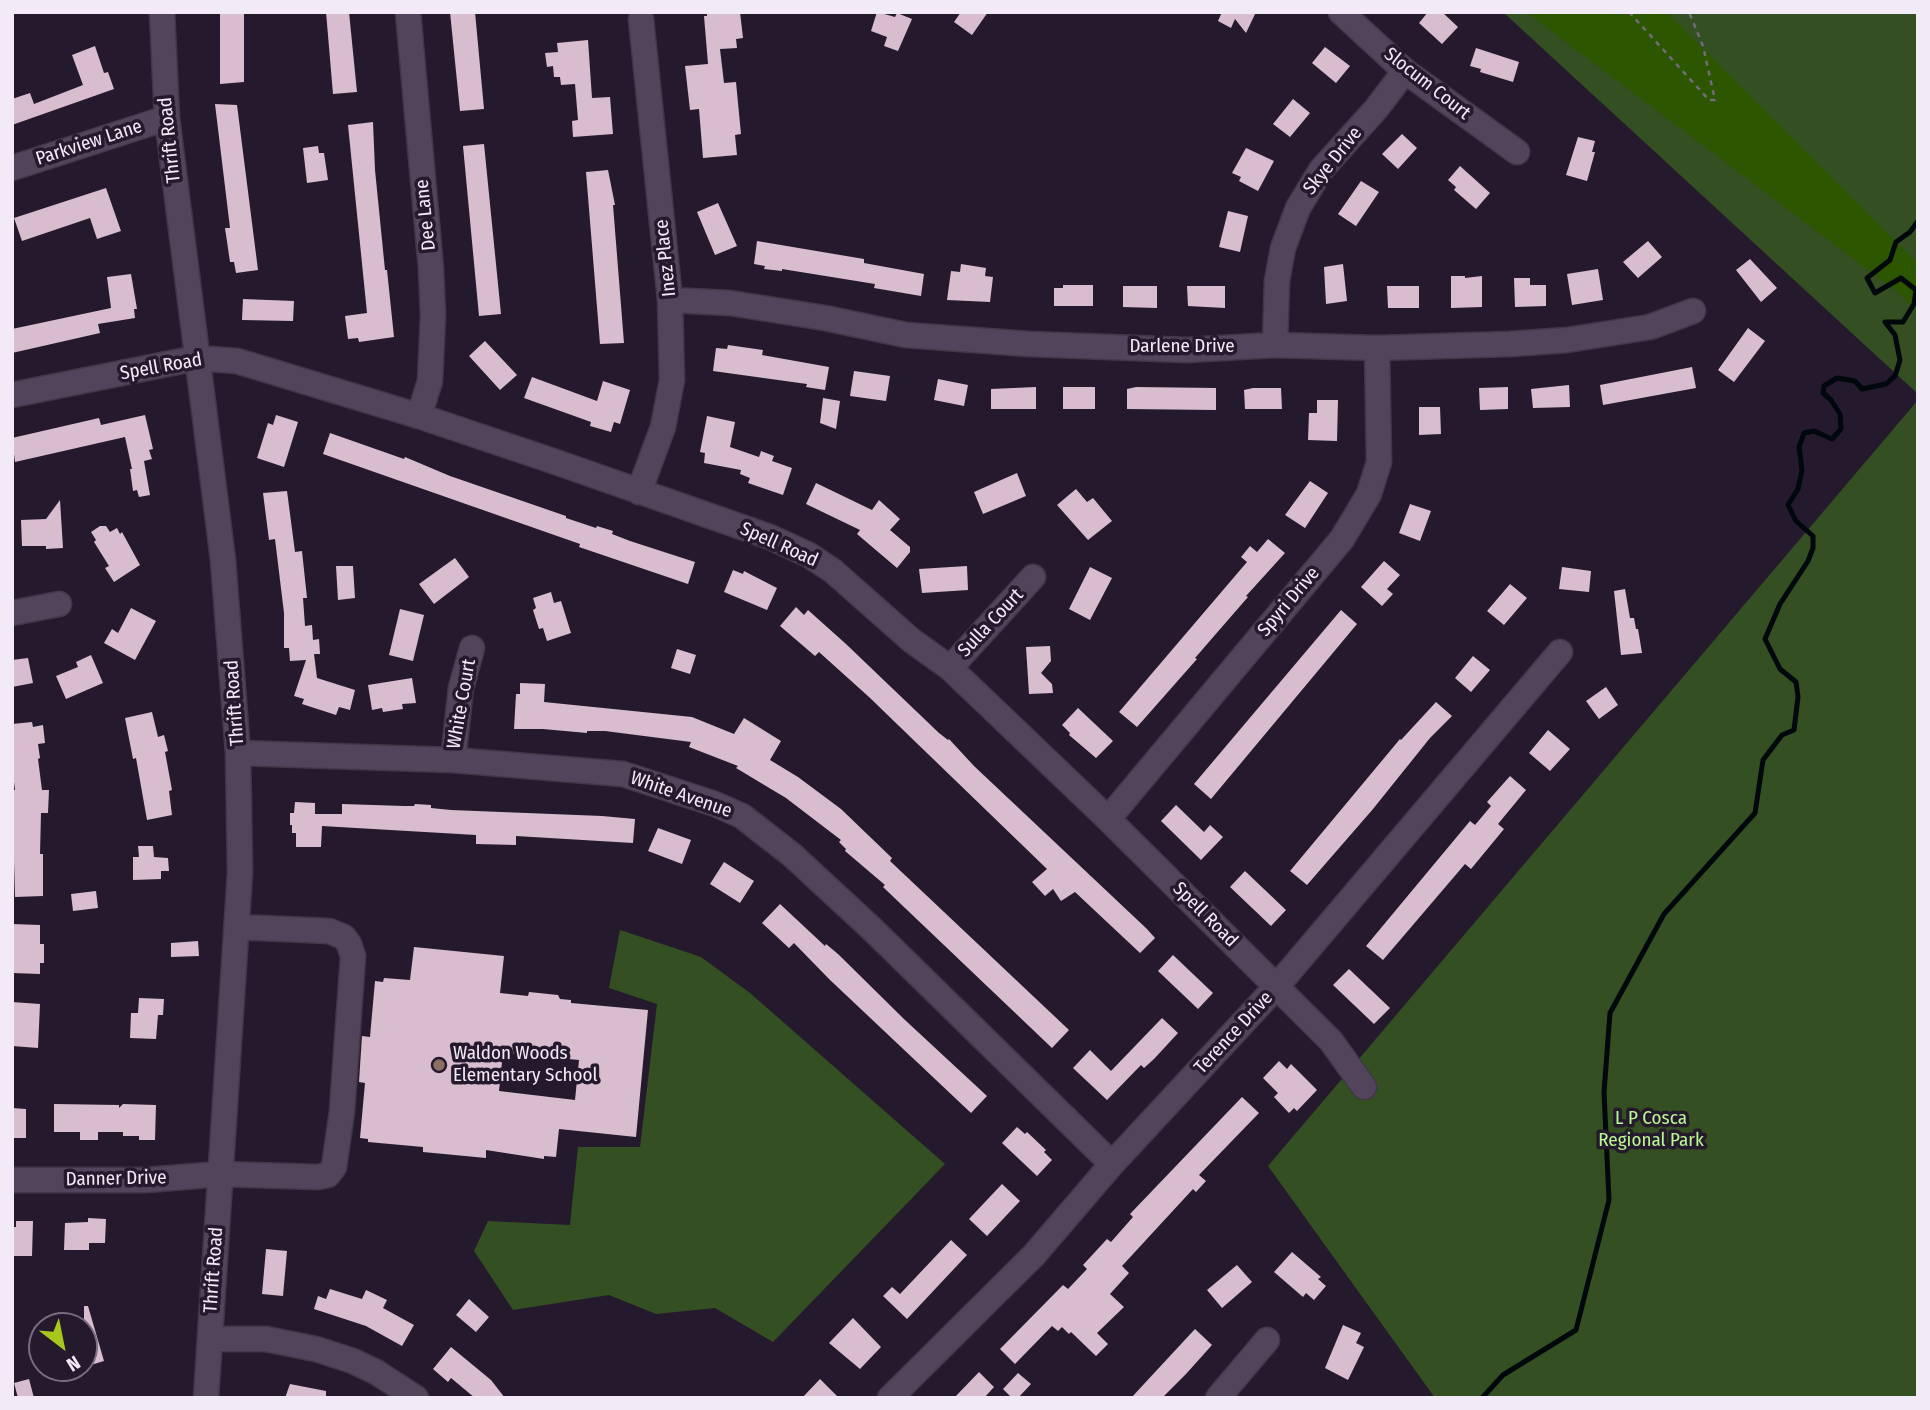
<!DOCTYPE html>
<html>
<head>
<meta charset="utf-8">
<style>
	body { margin:0 }
	#map { position:relative; width:1930px; height:1410px; overflow:hidden; background:#251a2d; font-family:"Fira Sans Condensed",sans-serif }
	canvas { display:block }
	.frame { position:absolute; inset:0; border:14px solid #f2eaf7; pointer-events:none }
	.north { position:absolute; left:28px; top:1312px; width:70px; height:70px; box-sizing:border-box; background:#251a2d; border:2px solid #776d7e; border-radius:50%; rotate:148deg; font-size:19px; font-weight:700; line-height:28px; text-align:center; color:#f2eaf7 }
	.north::after { content:''; display:block; margin:auto; width:24px; height:32px; background:#a8c71d; clip-path:polygon(50% 0,100% 100%,50% 72%,0 100%) }
</style>
</head>
<body>
<div id="map">
<canvas width="1930" height="1410"></canvas>
<div class="frame"></div>
<div class="north">N</div>
</div>
<script>
const ctx = document.querySelector('canvas').getContext('2d');
ctx.lineJoin = 'round';
function fill(path, color) {
  ctx.fillStyle = color;
  ctx.fill(path, 'evenodd');
}
function shape(rows) {
  const path = new Path2D();
  for (const r of rows) {
    path.moveTo(r[0], r[1]);
    for (let i = 2; i < r.length; i += 2) path.lineTo(r[i], r[i + 1]);
  }
  return path;
}
function stroke(path, color, width, dash) {
  ctx.strokeStyle = color;
  ctx.lineWidth = width;
  ctx.lineCap = dash ? 'butt' : 'round';
  ctx.setLineDash(dash || []);
  ctx.stroke(path);
}
function label(font, color, halo, rows, align = 'center') {
  ctx.font = font + ' "Fira Sans Condensed",sans-serif';
  ctx.lineWidth = 7;
  ctx.setLineDash([]);
  ctx.textBaseline = 'middle';
  ctx.strokeStyle = halo;
  ctx.fillStyle = color;
  for (const [text, x, y, turn = 0] of rows) {
    ctx.save();
    ctx.translate(x, y);
    ctx.rotate((+turn || 0) * Math.PI / 180);
    ctx.textAlign = isNaN(turn) ? turn : align;
    if (halo) ctx.strokeText(text, 0, 0);
    ctx.fillText(text, 0, 0);
    ctx.restore();
  }
}
fill(shape([
	[1503,12,1918,12,1918,394],
	[1918,400,1918,1398,1435,1398,1268,1166],
	[620,930,701,957,750,993,945,1164,773,1342,715,1308,656,1314,609,1295,513,1310,474,1251,488,1221,570,1225,578,1147,640,1147,657,1004,609,988]
]), '#344f21');
fill(shape([
	[1526,12,1667,12,1918,264,1918,314,1900,294]
]), '#2c5600');
stroke(shape([
	[1482,1398,1503,1375,1576,1330,1609,1200,1604,1092,1610,1013,1664,914,1755,813,1763,760,1782,735,1794,730,1798,697,1796,682,1780,669,1765,639,1780,604,1808,561,1813,548,1813,536,1796,521,1788,505,1798,489,1802,470,1799,447,1804,433,1814,431,1832,439,1841,429,1840,414,1831,400,1823,393,1824,386,1837,378,1855,381,1862,389,1886,384,1895,376,1900,360,1895,335,1885,322,1903,322,1914,304,1916,290,1901,278,1875,293,1867,278,1890,260,1896,242,1910,232,1918,221]
]), '#00070d', 5);
fill(shape([
	[220,12,244,12,244,82,220,84],
	[326,12,349,12,357,92,333,94],
	[450,12,475,12,484,109,460,111],
	[707,12,740,12,743,38,736,39,737,48,720,49,724,83,736,82,741,134,735,135,737,155,703,158,699,109,690,110,685,66,708,64,704,16,707,16],
	[877,12,895,17,897,13,912,19,898,51,884,46,887,37,871,31],
	[961,12,988,12,972,35,954,22],
	[1222,12,1256,12,1246,33,1235,19,1231,28,1218,21],
	[1428,12,1442,12,1458,27,1442,44,1419,23],
	[588,40,592,98,610,97,613,134,573,137,572,121,578,120,575,84,561,85,560,77,554,77,553,66,547,67,545,53,558,52,557,43],
	[95,46,104,73,108,72,114,89,12,125,12,99,30,93,34,104,83,85,72,55],
	[1325,47,1350,66,1336,83,1312,63],
	[1476,48,1519,62,1513,82,1480,72,1481,69,1470,66],
	[1293,99,1310,113,1290,137,1273,124],
	[215,104,237,105,258,270,236,273,234,262,230,262,225,228,230,228],
	[373,122,375,170,385,270,387,270,394,337,359,342,358,338,348,339,345,316,367,313,348,125],
	[1402,134,1417,148,1398,169,1382,154],
	[1578,137,1595,141,1592,152,1595,152,1587,181,1566,175],
	[484,144,501,314,479,316,463,146],
	[318,146,319,153,324,153,328,180,307,183,303,148],
	[1246,148,1274,161,1258,191,1239,181,1241,177,1232,173],
	[1460,166,1490,193,1476,209,1454,190,1456,187,1448,180],
	[608,170,615,205,613,205,624,343,600,344,586,172],
	[1361,181,1379,192,1356,226,1338,214],
	[106,188,121,231,97,239,90,218,22,241,14,218],
	[718,203,737,246,715,255,697,212],
	[1228,211,1248,216,1240,252,1219,247],
	[757,241,864,259,864,263,924,274,921,296,874,288,875,284,782,269,782,271,764,269,765,266,754,264],
	[1648,241,1662,257,1638,278,1623,262],
	[1750,259,1777,288,1761,302,1736,270],
	[961,264,986,268,985,276,993,277,990,302,947,300,951,271,960,272],
	[1343,264,1347,301,1326,304,1324,267],
	[1598,269,1603,300,1572,305,1567,274],
	[131,274,137,309,134,309,135,318,98,324,100,333,12,353,12,329,111,308,107,277],
	[1451,276,1465,276,1465,278,1482,276,1482,307,1451,308],
	[1514,278,1530,278,1530,285,1546,285,1546,306,1515,307],
	[1063,285,1093,285,1093,306,1054,306,1054,288,1063,288],
	[1123,286,1157,286,1157,308,1123,307],
	[1187,286,1225,286,1225,308,1188,306],
	[1387,286,1419,286,1419,308,1388,308],
	[243,299,294,301,293,321,242,320],
	[1748,328,1765,341,1734,382,1718,370],
	[485,341,517,375,500,390,469,356],
	[728,345,763,350,762,355,829,367,825,390,806,387,807,384,713,371,716,348,727,349],
	[1692,367,1696,388,1603,405,1600,385],
	[854,371,890,376,886,401,850,396],
	[532,377,597,401,603,381,630,390,620,424,614,422,611,432,590,426,591,422,524,398],
	[938,379,968,385,964,406,934,400],
	[1569,385,1570,407,1533,408,1531,389],
	[1036,387,1036,409,991,409,991,389],
	[1063,387,1095,387,1095,409,1063,409],
	[1136,387,1216,388,1216,410,1127,409,1127,389],
	[1508,387,1508,409,1480,410,1479,388],
	[1253,388,1281,388,1282,409,1245,409,1244,390],
	[823,398,840,401,836,429,820,423],
	[1317,400,1338,400,1337,441,1308,440,1309,413,1317,413],
	[1419,407,1440,407,1441,434,1419,435],
	[145,415,153,449,149,450,152,459,144,461,150,495,139,497,137,490,133,491,130,469,132,469,125,437,15,462,12,438,99,418,101,425],
	[276,415,298,422,284,467,257,458,268,423,273,425],
	[707,416,735,422,730,447,759,457,761,451,774,456,772,461,792,468,783,495,748,483,750,478,740,474,741,470,704,463,705,453,700,452],
	[330,433,404,459,405,457,450,476,566,516,566,518,596,528,597,526,613,531,612,534,630,541,695,562,688,584,579,547,580,544,323,454],
	[1017,473,1026,496,983,514,974,492],
	[1310,481,1328,493,1305,528,1285,515],
	[816,483,872,510,879,500,900,519,890,530,910,547,910,552,897,568,857,534,860,530,806,504],
	[1076,489,1087,502,1093,498,1112,521,1088,540,1057,505],
	[287,491,295,552,302,551,307,598,303,598,305,626,312,625,313,640,319,639,320,654,314,654,317,678,355,690,350,710,339,707,336,715,302,704,304,699,294,696,306,660,290,661,289,648,284,648,284,613,275,539,269,540,263,493],
	[60,500,63,548,46,549,46,546,22,546,21,520,46,519],
	[1410,504,1431,511,1420,541,1399,533],
	[100,526,106,526,110,532,117,528,120,534,122,532,140,565,114,582,105,568,109,566,94,542,96,540,91,532],
	[1268,539,1285,553,1246,596,1248,597,1195,658,1197,659,1137,727,1119,712,1247,562,1241,557,1250,546,1257,552],
	[455,558,469,577,434,604,419,584],
	[1384,561,1400,575,1387,589,1393,594,1382,606,1361,587],
	[336,566,353,566,355,598,338,600],
	[967,566,968,590,922,593,919,569],
	[1090,567,1112,578,1090,620,1069,609],
	[1562,567,1591,571,1589,592,1559,589],
	[733,570,743,574,744,571,777,588,767,610,724,592],
	[1510,584,1527,598,1504,625,1487,611],
	[1625,589,1630,618,1634,618,1636,629,1638,629,1642,653,1621,655,1614,591],
	[551,592,554,603,561,601,571,633,547,641,543,628,539,629,533,610,536,608,533,598],
	[796,607,804,615,808,610,846,644,939,733,948,740,949,739,974,766,1147,929,1155,938,1140,953,1075,892,1061,901,1053,889,1045,896,1032,882,1047,869,869,697,819,652,815,656,780,626],
	[131,608,156,621,135,660,104,643,112,629,118,633],
	[400,609,424,615,413,661,389,655],
	[1341,610,1357,624,1211,799,1194,784],
	[1050,646,1051,661,1041,673,1052,684,1053,693,1029,694,1026,647],
	[677,649,696,655,690,674,671,668],
	[91,655,103,683,66,699,56,676,78,667,76,662],
	[1473,656,1490,670,1471,692,1455,678],
	[28,658,33,683,12,687,12,660],
	[412,678,416,703,402,704,403,709,383,712,382,708,372,710,368,685],
	[520,683,545,684,544,702,692,717,734,734,744,718,781,741,770,760,798,777,841,809,892,858,890,861,1069,1030,1052,1048,883,887,885,885,845,851,846,849,839,842,841,840,786,798,736,768,738,766,689,747,691,742,605,731,587,731,587,733,543,729,514,729,516,694,520,694],
	[1606,687,1618,705,1599,719,1586,701],
	[1436,702,1452,716,1430,738,1373,809,1307,885,1290,871,1400,739,1401,740],
	[1078,708,1113,741,1096,758,1069,735,1070,733,1062,725],
	[152,712,158,737,164,735,168,751,165,752,172,790,169,791,172,815,147,820,136,758,133,759,125,718],
	[32,722,33,727,43,725,45,743,38,744,40,758,38,759,42,790,49,790,48,813,41,813,40,854,43,854,43,896,15,897,12,790,15,790,12,766,12,724],
	[1548,730,1570,749,1550,771,1529,753],
	[1510,776,1526,790,1498,824,1504,829,1471,869,1465,864,1383,960,1366,946,1470,821,1475,825,1491,806,1487,802],
	[295,802,315,803,315,814,342,814,342,804,404,806,414,806,415,804,431,805,431,808,451,810,602,816,635,819,633,843,516,836,516,845,476,844,476,835,322,826,321,847,296,847,296,833,292,833,292,825,290,825,290,813,294,813],
	[1176,805,1204,832,1210,825,1223,837,1201,860,1161,821],
	[658,828,691,840,682,864,648,851],
	[138,846,153,846,154,857,168,858,169,871,161,871,161,879,133,880,133,857,139,857],
	[724,862,754,881,740,903,710,884],
	[1245,871,1286,910,1271,926,1230,887],
	[96,891,98,908,73,911,71,894],
	[780,904,825,946,826,944,838,954,905,1020,987,1096,971,1113,829,979,794,943,789,948,762,923],
	[12,924,40,925,40,944,44,944,44,963,40,963,40,974,12,973],
	[198,941,199,956,171,957,171,943],
	[414,947,504,956,500,993,528,996,529,992,558,995,560,999,571,1000,571,1003,648,1010,636,1137,559,1129,556,1157,544,1156,544,1159,486,1150,486,1158,423,1152,423,1147,368,1142,368,1139,360,1138,365,1083,359,1082,362,1036,370,1037,375,981,383,982,384,978,410,980],
	[503,1053,579,1060,575,1100,499,1091],
	[1173,955,1213,993,1198,1009,1158,971],
	[1349,969,1390,1008,1374,1024,1333,985],
	[139,998,164,999,163,1015,158,1015,156,1039,130,1038,131,1013,138,1013],
	[12,1002,40,1004,38,1048,12,1046],
	[1162,1018,1178,1033,1154,1059,1144,1068,1141,1065,1107,1100,1073,1068,1090,1050,1111,1071],
	[1279,1061,1287,1069,1291,1064,1317,1090,1297,1111,1294,1108,1289,1113,1274,1097,1278,1093,1263,1078],
	[1242,1097,1259,1113,1199,1175,1206,1181,1196,1192,1193,1189,1122,1266,1129,1273,1110,1294,1124,1307,1097,1333,1108,1344,1096,1356,1071,1332,1069,1334,1062,1327,1058,1331,1052,1326,1015,1364,1000,1349,1063,1285,1068,1289,1087,1269,1083,1265,1107,1239,1111,1242,1133,1217,1130,1214],
	[54,1104,119,1105,119,1108,123,1104,156,1105,155,1140,139,1140,139,1136,123,1136,123,1132,98,1132,98,1140,80,1140,80,1132,54,1132],
	[12,1108,26,1109,26,1138,12,1138],
	[1017,1127,1025,1134,1027,1132,1046,1150,1044,1152,1052,1160,1037,1176,1002,1143],
	[1002,1184,1020,1201,987,1236,969,1219],
	[88,1218,106,1219,105,1243,89,1243,89,1250,64,1250,65,1223,88,1222],
	[16,1221,33,1221,32,1256,12,1256,12,1227,16,1227],
	[951,1240,967,1255,907,1319,883,1296,892,1287,900,1294],
	[266,1249,287,1251,283,1296,262,1294],
	[1292,1252,1321,1277,1318,1279,1326,1286,1314,1300,1306,1293,1303,1297,1274,1272],
	[1237,1265,1252,1282,1222,1308,1207,1290],
	[330,1289,362,1299,366,1290,387,1300,383,1308,414,1325,402,1346,366,1326,314,1309,318,1296,326,1299],
	[469,1299,489,1317,476,1332,456,1315],
	[84,1306,88,1306,104,1361,84,1367],
	[853,1318,881,1347,860,1369,829,1343],
	[1343,1325,1361,1333,1356,1343,1364,1347,1348,1380,1325,1368],
	[1195,1329,1212,1345,1186,1374,1162,1398,1131,1398],
	[451,1347,491,1380,505,1398,475,1398,451,1378,448,1382,433,1369],
	[979,1372,994,1387,984,1398,954,1398],
	[1018,1373,1031,1384,1018,1398,1012,1398,1003,1389],
	[29,1379,34,1398,18,1398,14,1383],
	[820,1379,839,1398,802,1398],
	[290,1384,326,1391,326,1398,285,1398]
]), '#d8bdce');
const minor = shape([
	[162,12,167,118,223,560,238,753,240,872,206,1398],
	[408,12,431,269,433,315,430,381,419,416],
	[1341,12,1405,71,1517,152],
	[12,168,167,118],
	[670,300,730,303,825,318,906,335,1029,344,1187,350,1275,345,1377,348,1510,344,1567,340,1650,327,1693,311],
	[1275,345,1277,281,1283,248,1298,208,1321,170,1376,109,1405,71],
	[12,395,197,358,237,361,419,416,553,461,770,537,809,555,833,571,911,640,950,668,1108,819,1331,1041,1364,1087],
	[639,492,663,427,672,380,670,300,641,19],
	[12,613,59,604],
	[950,668,1033,577],
	[238,753,453,760,623,774,715,804,742,816,792,855,871,928,1112,1164],
	[453,760,461,688,472,648],
	[1108,819,1342,539,1369,494,1379,462,1377,348],
	[12,1180,146,1180,220,1174,318,1177,328,1175,334,1167,342,1111,353,956,349,944,344,937,329,931,237,927],
	[210,1339,266,1339,316,1349,353,1361,376,1372,416,1398],
	[890,1398,1034,1255,1112,1164,1277,986,1560,652],
	[1218,1398,1267,1340]
]);
stroke(minor, '#403747', 27);
stroke(shape([
	[1629,12,1709,100,1715,100,1703,46,1689,12]
]), '#746b7b', 2.5, [5, 5]);
stroke(minor, '#52455b', 24);
for (const [x, y, r, color] of [
	[439,1065,7,"#8d6e63"]
]) {
  const dot = new Path2D();
  dot.arc(x, y, r, 0, 2 * Math.PI);
  ctx.fillStyle = color;
  ctx.fill(dot);
  stroke(dot, '#251a2d', 2.5);
}
label('19px', '#f2eaf7', '#251a2d', [
	["Slocum Court",1427,84,38],
	["Thrift Road",170,140,-96],
	["Parkview Lane",89,143,-18],
	["Skye Drive",1333,161,-51],
	["Dee Lane",426,215,-96],
	["Inez Place",666,258,-96],
	["Darlene Drive",1182,347],
	["Spell Road",161,367,-10],
	["Spell Road",779,545,24],
	["Spyri Drive",1289,602,-50],
	["Sulla Court",991,623,-47],
	["Thrift Road",235,703,-94],
	["White Court",462,704,-80],
	["White Avenue",681,795,19],
	["Spell Road",1205,915,45],
	["Terence Drive",1234,1033,-47],
	["Danner Drive",116,1179,-1],
	["Thrift Road",214,1270,-86]
]);
label('19px', '#f2eaf7', '#251a2d', [
	["Waldon Woods",453,1054],
	["Elementary School",453,1076]
], 'left');
label('19px', '#b9f891', '#251a2d', [
	["L P Cosca",1651,1119],
	["Regional Park",1651,1141]
]);
</script>
</body>
</html>
